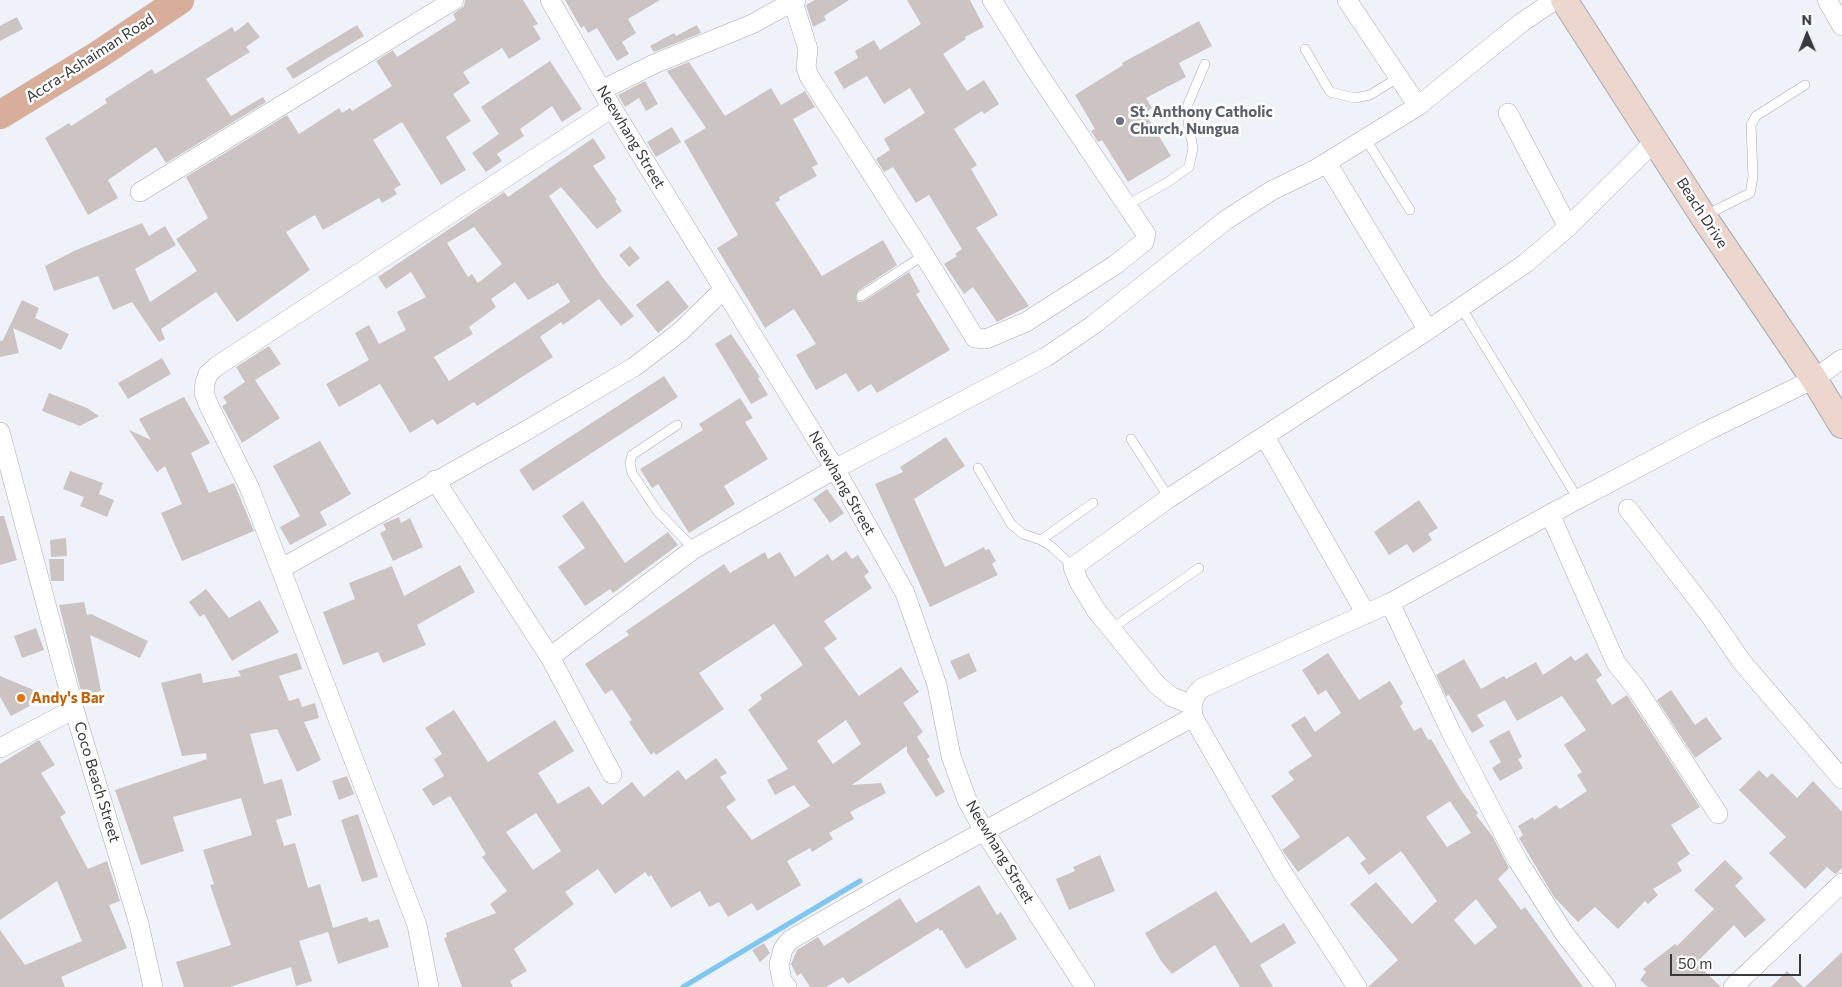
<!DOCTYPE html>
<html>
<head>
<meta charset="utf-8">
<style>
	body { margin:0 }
	#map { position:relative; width:1842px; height:987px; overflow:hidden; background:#eff3f9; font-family:Commissioner,sans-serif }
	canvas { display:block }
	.north { position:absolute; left:1782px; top:10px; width:50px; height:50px; -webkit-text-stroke:4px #fff; paint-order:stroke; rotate:359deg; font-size:14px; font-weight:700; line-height:20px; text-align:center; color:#37393b }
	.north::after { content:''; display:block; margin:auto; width:18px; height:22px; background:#37393b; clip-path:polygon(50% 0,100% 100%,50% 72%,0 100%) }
	.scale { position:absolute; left:1670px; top:954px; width:131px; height:22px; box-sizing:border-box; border:2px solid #37393b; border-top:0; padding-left:6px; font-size:15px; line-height:18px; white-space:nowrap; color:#37393b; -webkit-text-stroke:4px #fff; paint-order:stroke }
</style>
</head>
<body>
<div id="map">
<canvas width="1842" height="987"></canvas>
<div class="north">N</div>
<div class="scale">50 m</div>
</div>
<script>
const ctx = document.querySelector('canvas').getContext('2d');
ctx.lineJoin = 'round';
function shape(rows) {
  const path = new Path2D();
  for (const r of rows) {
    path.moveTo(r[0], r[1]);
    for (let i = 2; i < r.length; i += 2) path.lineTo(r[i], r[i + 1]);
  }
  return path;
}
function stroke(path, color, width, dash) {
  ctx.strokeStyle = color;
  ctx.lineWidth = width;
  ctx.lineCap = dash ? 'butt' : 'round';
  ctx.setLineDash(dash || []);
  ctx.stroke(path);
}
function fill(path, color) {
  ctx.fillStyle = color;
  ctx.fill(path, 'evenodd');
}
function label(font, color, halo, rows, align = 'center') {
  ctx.font = font + ' Commissioner,sans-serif';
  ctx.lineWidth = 5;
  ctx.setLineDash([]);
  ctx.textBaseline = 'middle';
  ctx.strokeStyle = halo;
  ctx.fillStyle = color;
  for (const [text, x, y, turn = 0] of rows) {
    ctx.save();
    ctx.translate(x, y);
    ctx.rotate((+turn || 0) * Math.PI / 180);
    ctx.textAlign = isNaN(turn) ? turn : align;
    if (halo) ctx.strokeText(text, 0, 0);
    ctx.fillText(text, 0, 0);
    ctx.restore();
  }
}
stroke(shape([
	[683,987,860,881]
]), '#81c6f0', 5);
fill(shape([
	[465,0,523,0,538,24,533,26,541,39,509,59,502,48,463,72,470,83,453,94,471,121,446,137,466,170,441,185,402,122,373,140,401,185,394,189,397,194,382,203,379,198,323,230,315,215,286,232,310,270,237,322,216,292,161,329,165,339,159,342,132,302,113,310,98,276,54,291,45,266,74,251,142,223,149,236,165,226,176,245,135,269,150,302,197,271,176,239,208,218,186,177,287,115,299,134,339,108,342,113,350,108,352,111,392,86,376,61,393,50,397,57,456,20,453,14,464,6],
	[565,0,660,0,628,19,636,33,622,42,629,54,617,61,597,28,588,33,584,26,581,28],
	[815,0,849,0,824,16,826,20,813,27,806,5],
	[907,0,970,0,984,27,965,37,966,39,943,54,967,91,984,80,999,104,984,114,982,111,954,129,977,165,971,169,998,215,976,228,1029,306,997,322,973,287,964,294,944,264,957,256,955,254,962,249,929,195,916,203,893,167,884,172,876,159,890,150,884,139,925,113,910,88,884,104,867,76,844,89,834,72,858,58,855,51,874,40,880,50,921,24],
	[17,17,23,29,0,41,0,26],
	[1199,21,1212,46,1179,63,1186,77,1146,98,1152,108,1145,113,1171,156,1128,182,1102,140,1098,142,1091,131,1095,129,1075,95,1123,65,1122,63],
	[248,22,260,37,246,47,250,52,206,79,231,116,263,97,266,102,166,163,156,147,108,180,118,198,88,215,45,138,69,123,71,126,107,103,105,99,152,69,155,74,232,27,235,32],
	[357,25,364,36,293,79,286,68],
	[697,25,701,33,654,52,650,46,674,33,676,36],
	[550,61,582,109,562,122,552,106,520,129,524,136,497,154,502,161,486,172,472,153,499,134,481,107],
	[689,62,725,116,771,88,781,105,805,91,815,107,793,119,818,164,812,167,817,176,779,197,780,200,775,203,822,276,883,240,897,265,858,291,856,299,859,302,864,301,909,272,920,292,916,294,950,350,877,393,871,384,858,392,846,373,816,390,796,355,816,344,794,309,765,328,717,248,738,235,684,141,706,128,667,71],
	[645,81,658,104,646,111,639,98,625,107,618,95],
	[672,127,681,142,656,157,647,142],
	[593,138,606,158,593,166,617,200,615,201,622,211,597,229,561,187,549,196,603,278,634,316,621,326,599,299,563,325,561,322,540,337,553,357,477,406,474,402,437,425,433,419,410,433,380,384,339,407,326,384,369,360,355,333,369,325,379,344,406,330,397,312,426,297,411,272,386,289,378,277,504,192,508,197],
	[474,227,502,264,478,283,472,274,468,277,447,243],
	[515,282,528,300,558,283,570,302,449,381,434,357,473,334,469,327,496,307,491,299],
	[630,246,640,258,629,267,619,255],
	[668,280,689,307,658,333,636,305],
	[22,300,39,308,35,318,69,334,61,350,13,328,19,353,0,357,0,341,3,340],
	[731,334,760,377,758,378,768,395,751,404,715,344],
	[269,346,281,364,255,380,280,418,242,443,222,406,227,403,223,397,245,382,236,367],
	[162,358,171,374,128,399,118,383],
	[664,376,678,397,533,491,519,470],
	[49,393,87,408,99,416,80,426,42,411],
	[184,397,210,443,191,453,209,493,234,483,254,531,182,561,161,513,182,504,165,466,157,472,129,430,151,440,139,419],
	[740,398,753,418,745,422,768,459,724,486,735,504,689,533,658,484,652,488,640,469,703,430,699,424],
	[946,437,965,466,914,499,945,567,984,547,985,550,989,549,996,561,992,564,998,575,930,607,875,484,903,472,900,467],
	[320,441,351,494,320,512,327,525,290,545,280,527,300,516,273,466],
	[70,471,103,483,99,494,114,500,107,517,80,506,84,497,63,489],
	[827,489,844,513,830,523,813,499],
	[1419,500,1438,528,1428,534,1432,540,1413,553,1407,544,1389,555,1374,532],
	[583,501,625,563,668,532,678,545,613,593,610,589,585,606,558,567,585,548,562,516],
	[0,516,4,516,17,560,0,565],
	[399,517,401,523,410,518,423,547,393,561,380,533,386,530,383,524],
	[66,538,67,556,51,557,50,540],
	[846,551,852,559,858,555,869,572,864,576,872,588,824,621,837,639,824,648,859,696,901,667,919,692,903,703,923,732,917,737,930,757,927,759,945,792,936,797,907,752,907,746,852,785,881,783,886,793,850,812,854,819,829,833,833,839,812,852,810,848,787,861,801,885,757,911,752,903,728,917,719,902,709,907,700,891,671,908,651,875,649,877,645,872,615,894,598,869,565,892,574,904,514,949,527,971,510,981,513,987,462,987,444,938,447,937,446,933,496,913,490,904,507,891,482,857,486,854,450,796,433,806,422,789,444,776,434,759,442,754,425,728,454,710,488,762,555,720,574,751,538,773,558,804,589,786,602,805,632,782,644,797,678,770,686,780,716,758,727,773,720,777,736,800,726,807,752,840,810,806,794,785,775,795,767,780,788,769,748,710,762,699,760,695,803,665,774,624,699,673,724,709,656,755,654,752,651,755,629,722,632,720,612,690,605,694,585,664,629,635,626,631,724,564,730,573,765,552,768,559,780,552,795,577,828,554,832,561],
	[846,720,861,744,833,764,817,741],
	[536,813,561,851,533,870,506,832],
	[49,559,64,559,64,581,51,581],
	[460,565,475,592,417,625,426,645,383,663,378,652,343,665,323,612,355,599,349,583,392,566,404,596],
	[206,589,229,618,260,600,279,632,232,661,204,614,200,617,189,602],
	[84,602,87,615,91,614,148,641,140,658,90,635,101,691,82,695,59,605],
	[36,628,44,650,22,658,14,636],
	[297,653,302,669,279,676,289,701,299,698,302,707,315,703,319,718,304,722,321,760,297,772,277,729,250,734,264,784,282,779,292,815,276,820,284,846,295,843,308,888,320,884,333,928,367,917,369,922,379,919,389,947,338,964,328,932,299,941,312,981,296,986,291,967,230,987,184,987,176,962,231,945,210,885,214,884,203,850,252,835,241,798,173,817,184,851,141,865,115,790,207,759,206,753,182,756,161,683,201,673,203,683,241,676,238,671],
	[969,653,977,671,959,680,950,661],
	[1328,653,1359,700,1390,681,1403,703,1400,706,1414,731,1421,727,1428,740,1431,739,1461,790,1478,813,1476,815,1493,837,1509,868,1498,879,1521,910,1525,907,1583,987,1368,987,1398,960,1350,904,1376,882,1412,924,1437,901,1401,851,1369,875,1360,863,1366,859,1348,836,1298,872,1282,850,1300,837,1271,796,1294,780,1288,772,1312,756,1291,725,1305,716,1315,732,1341,713,1326,690,1318,695,1302,670],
	[1450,801,1471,833,1447,847,1426,817],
	[1476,899,1497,927,1475,945,1454,920],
	[1587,653,1602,675,1596,680,1612,705,1627,695,1700,807,1671,825,1690,854,1677,863,1682,871,1653,889,1658,895,1648,904,1645,901,1618,929,1595,907,1578,922,1554,897,1519,838,1523,835,1518,826,1533,817,1534,820,1556,805,1560,809,1587,791,1577,775,1582,772,1564,745,1586,730,1562,696,1517,721,1505,700,1477,715,1484,726,1472,733,1449,695,1446,696,1436,675,1464,659,1481,689,1504,676,1506,679,1536,662,1543,675,1571,656,1575,661],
	[0,676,36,691,41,700,11,716,0,697],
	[1671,690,1695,725,1706,717,1722,739,1695,758,1657,700],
	[1509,730,1522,757,1518,759,1523,768,1500,781,1492,768,1501,762,1489,741],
	[39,740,55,765,41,773,66,813,60,817,88,869,107,861,120,901,109,905,127,948,61,977,65,987,0,987,0,930,25,965,82,941,57,881,0,920,0,764],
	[1759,770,1767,778,1772,773,1797,798,1813,781,1842,812,1842,868,1837,873,1835,874,1827,867,1805,889,1769,853,1786,837,1739,790],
	[347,776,354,794,339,800,332,781],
	[358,814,378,877,362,882,341,820],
	[1100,855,1115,891,1069,910,1056,879,1075,871,1073,867],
	[1725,860,1743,878,1735,886,1766,920,1745,938,1734,925,1696,963,1721,987,1648,987,1640,980,1646,972,1643,969,1675,944,1677,946,1714,909,1694,890],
	[979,885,997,915,1001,912,1017,939,966,969,942,930,940,931,938,928,848,984,843,977,826,987,810,987,801,973,797,976,791,964,797,950,818,937,824,946,900,898,916,923],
	[1216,891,1251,943,1284,923,1296,943,1260,965,1273,987,1240,987,1215,945,1172,974,1161,961,1145,933],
	[764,943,770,953,760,962,752,950],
	[1842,952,1842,987,1805,987],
	[1787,971,1803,987,1771,987]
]), '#ccc4c2');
const lane = shape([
	[1305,49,1330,92,1355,98,1370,95,1399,77],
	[1365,138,1410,210],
	[1127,205,1168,182,1189,167,1193,148,1188,122,1188,104,1205,64],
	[1706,215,1750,193,1753,177,1751,125,1756,116,1805,85],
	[861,296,924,255],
	[1461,307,1578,499],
	[677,425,632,455,630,463,632,473,658,512,694,549],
	[1131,439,1169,498],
	[978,468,1011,524,1023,534,1041,540,1052,547,1073,567],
	[1041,540,1093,503],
	[1111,629,1199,568]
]);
const street = shape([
	[550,0,612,108,835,469,905,593,937,685,951,756,967,800,984,831,1085,987],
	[1347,0,1418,106],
	[1827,0,1842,26],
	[793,2,808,49,806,67,809,76,924,255,975,338,986,339,1026,322,1115,265,1144,242,1146,234,1035,69,992,0],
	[602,90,654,64,752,24,796,0],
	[1508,113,1568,227],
	[1327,163,1428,330],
	[140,192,454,0],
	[0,432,74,709,139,924,153,987],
	[1265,437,1366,614],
	[435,480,550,657,612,774],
	[1628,509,1711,617,1742,662,1842,779],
	[1550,514,1616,663,1636,688,1718,814],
	[282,568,522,433,634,367,680,332,724,289],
	[1390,603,1451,732,1518,861,1564,933,1606,987],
	[550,657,694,549,835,469,1046,357,1093,325,1226,220,1271,191,1316,169,1418,106,1521,23,1555,0],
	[1192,705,1172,697,1157,685,1096,610,1079,582,1073,567,1169,498,1428,330,1526,263,1568,227,1655,141],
	[0,748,74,709],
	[429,987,417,925,250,489,209,406,204,393,205,383,208,374,217,366,612,108],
	[787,987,782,981,779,965,783,949,790,940,887,884,1193,717],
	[1357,987,1282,872,1193,717,1192,705,1196,694,1202,688,1390,603,1550,514,1707,431,1814,379,1842,359],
	[1733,987,1842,883]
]);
const secondary = shape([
	[1564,0,1703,216,1814,379,1842,425]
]);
const primary = shape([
	[0,115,98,55,180,0]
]);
stroke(lane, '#a8abb1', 10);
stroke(street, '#a8abb1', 20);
stroke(secondary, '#a8abb1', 28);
stroke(primary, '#cfcfd0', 29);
stroke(lane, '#fff', 9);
stroke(street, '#fff', 19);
stroke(secondary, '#ecd6cd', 26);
stroke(primary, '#d8ae9b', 28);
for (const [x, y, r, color] of [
	[1120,121,5,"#6b7280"],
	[21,698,5,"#e8710a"]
]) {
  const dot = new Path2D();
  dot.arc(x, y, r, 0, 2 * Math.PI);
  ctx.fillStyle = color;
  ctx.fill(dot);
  stroke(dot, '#fff', 2);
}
label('15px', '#37393b', '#fff', [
	["Accra-Ashaiman Road",90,58,-33],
	["Neewhang Street",631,137,59],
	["Beach Drive",1702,213,57],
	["Neewhang Street",842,483,60],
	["Coco Beach Street",97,782,73],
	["Neewhang Street",1000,852,59]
]);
label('bold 15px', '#5b616d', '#fff', [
	["St. Anthony Catholic",1130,112],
	["Church, Nungua",1130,129]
], 'left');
label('bold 15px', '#c56008', '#fff', [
	["Andy's Bar",31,698]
], 'left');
</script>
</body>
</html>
